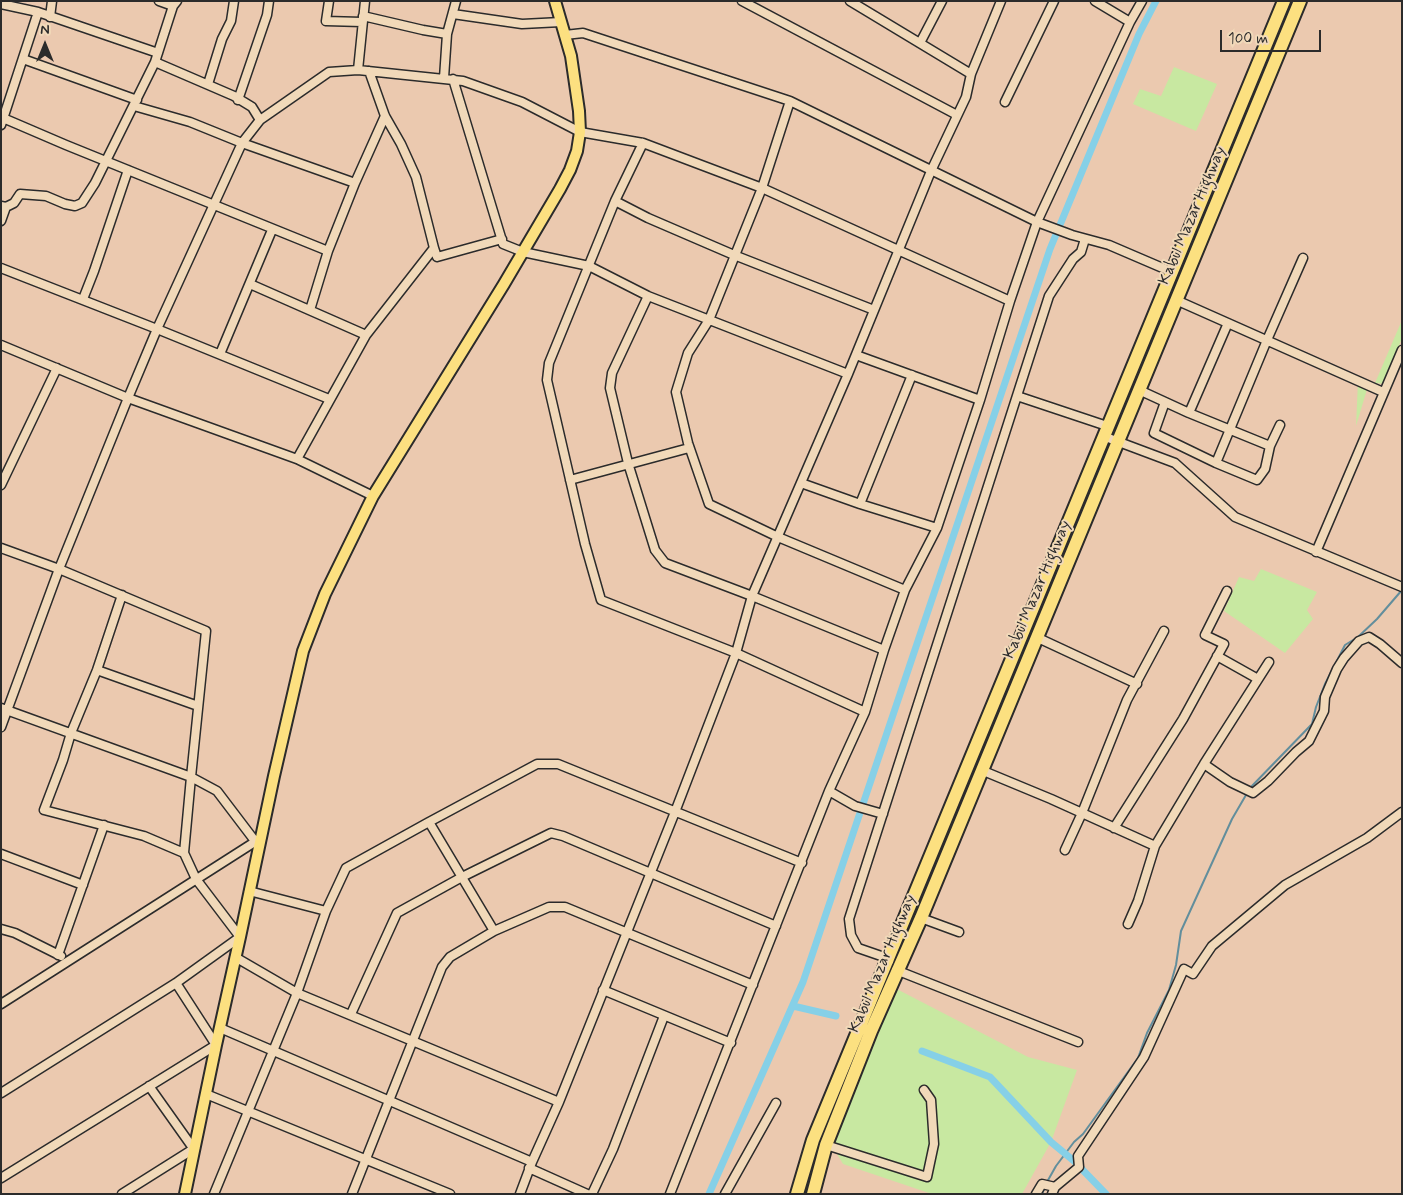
<!DOCTYPE html>
<html>
<head>
<meta charset="utf-8">
<style>
	body { margin:0 }
	#map { position:relative; width:1403px; height:1195px; overflow:hidden; background:#ebc9af; font-family:Mynerve,sans-serif }
	canvas { display:block }
	.frame { position:absolute; inset:0; border:2px solid #2b2b2b; pointer-events:none }
	.north { position:absolute; left:20px; top:20px; width:50px; height:50px; -webkit-text-stroke:4px #f1d9b9; paint-order:stroke; rotate:0deg; font-size:14px; font-weight:700; line-height:20px; text-align:center; color:#2b2b2b }
	.north::after { content:''; display:block; margin:auto; width:18px; height:22px; background:#2b2b2b; clip-path:polygon(50% 0,100% 100%,50% 72%,0 100%) }
	.scale { position:absolute; left:1220px; top:30px; width:101px; height:22px; box-sizing:border-box; border:2px solid #2b2b2b; border-top:0; padding-left:6px; font-size:15px; line-height:18px; white-space:nowrap; color:#2b2b2b; -webkit-text-stroke:4px #f1d9b9; paint-order:stroke }
</style>
</head>
<body>
<div id="map">
<canvas width="1403" height="1195"></canvas>
<div class="frame"></div>
<div class="north">N</div>
<div class="scale">100 m</div>
</div>
<script>
const ctx = document.querySelector('canvas').getContext('2d');
ctx.lineJoin = 'round';
function fill(path, color) {
  ctx.fillStyle = color;
  ctx.fill(path, 'evenodd');
}
function shape(rows) {
  const path = new Path2D();
  for (const r of rows) {
    path.moveTo(r[0], r[1]);
    for (let i = 2; i < r.length; i += 2) path.lineTo(r[i], r[i + 1]);
  }
  return path;
}
function stroke(path, color, width, dash) {
  ctx.strokeStyle = color;
  ctx.lineWidth = width;
  ctx.lineCap = dash ? 'butt' : 'round';
  ctx.setLineDash(dash || []);
  ctx.stroke(path);
}
function label(font, color, halo, rows, align = 'center') {
  ctx.font = font + ' Mynerve,sans-serif';
  ctx.lineWidth = 4;
  ctx.setLineDash([]);
  ctx.textBaseline = 'middle';
  ctx.strokeStyle = halo;
  ctx.fillStyle = color;
  for (const [text, x, y, turn = 0] of rows) {
    ctx.save();
    ctx.translate(x, y);
    ctx.rotate((+turn || 0) * Math.PI / 180);
    ctx.textAlign = isNaN(turn) ? turn : align;
    if (halo) ctx.strokeText(text, 0, 0);
    ctx.fillText(text, 0, 0);
    ctx.restore();
  }
}
fill(shape([
	[1174,67,1217,84,1196,131,1133,104,1140,89,1161,96],
	[1402,320,1402,338,1384,384,1375,383],
	[1358,381,1368,386,1356,426],
	[1261,569,1317,592,1307,610,1313,619,1285,653,1224,611,1239,577,1254,581],
	[889,985,1028,1057,1077,1070,1051,1142,1022,1194,932,1194,843,1164,828,1139]
]), '#c8e8a1');
stroke(shape([
	[1250,788,1312,724,1316,707,1325,684,1345,645,1358,637,1377,619,1402,590],
	[1047,1182,1056,1166,1074,1142,1083,1134,1138,1058,1147,1033,1169,990,1176,965,1181,931,1232,819,1246,795],
	[1042,1194,1045,1187]
]), '#628e9c', 2);
stroke(shape([
	[793,1006,836,1016],
	[922,1051,990,1077,1051,1142,1074,1161,1106,1194],
	[709,1194,803,982,1050,249,1139,34,1156,1]
]), '#86d0e7', 7);
const minor = shape([
	[159,1,173,6],
	[329,1,326,21,362,22],
	[742,1,957,115],
	[850,1,971,74],
	[1095,1,1130,22],
	[1,4,38,12,158,53],
	[453,14,522,24,561,22],
	[363,16,423,30,447,34],
	[50,17,52,1],
	[565,35,583,33,790,101,1037,222,1072,235,1109,245,1172,272],
	[920,43,942,1],
	[23,59,137,100],
	[155,62,234,96,252,107,260,120],
	[358,70,365,1],
	[444,78,447,34,456,1],
	[453,79,503,244,523,252,589,266,648,296,848,374],
	[208,84,222,39,231,21,234,1],
	[238,100,267,15,269,1],
	[790,101,762,188,709,320,688,353,676,392,688,443,709,504,778,537,905,590],
	[1005,102,1054,1],
	[134,106,190,122,242,143,355,183],
	[3,118,66,145,328,251],
	[1,125,38,12],
	[643,143,615,201,549,363,547,380,585,544,601,600,736,653,865,712],
	[615,201,648,218,734,255,874,310],
	[1,206,6,207,1,221],
	[6,207,14,203,20,194,46,196,65,204,75,206,82,203,95,183,155,62,173,6,177,1],
	[434,248,437,257,502,239],
	[1,268,157,329,329,399],
	[250,284,366,335],
	[648,296,612,373,610,388,628,463,655,550,665,563,752,596,884,650],
	[83,299,94,271,128,170],
	[1176,300,1383,392],
	[310,310,328,251,355,183,385,116],
	[1,345,128,398,297,459,373,496],
	[220,354,272,230],
	[856,355,980,400],
	[1139,390,1189,413,1270,446],
	[1017,396,1107,426],
	[1165,402,1154,433,1216,463,1257,480,1265,469,1270,446,1280,425],
	[1189,413,1228,323],
	[1103,436,1175,463,1235,517,1402,587],
	[297,459,366,335,434,248,416,177,401,144,385,116,369,71],
	[1216,463,1267,340,1303,258],
	[570,480,689,448],
	[801,483,860,504,937,528],
	[1,485,57,368],
	[860,504,912,375],
	[1,548,59,569,206,631,191,777,184,853,196,879,240,937,176,983,1,1093],
	[1316,552,1402,350],
	[122,595,97,670,71,733,63,760,44,810,144,836,184,853],
	[1036,637,1137,684],
	[1217,656,1258,679],
	[97,670,198,706],
	[1,708,191,777,217,791,255,841],
	[1,727,59,569,128,398,157,329,242,143,260,120,329,72,358,70,463,81,522,102,580,132,643,143,762,188,1010,301],
	[1204,764,1230,782,1253,793,1268,781,1296,752,1309,741,1324,711,1325,697,1337,669,1344,658,1359,641,1369,637,1380,644,1402,663],
	[981,770,1051,799,1155,846],
	[829,791,855,806,883,814],
	[1114,828,1183,719,1224,644,1205,635,1227,591],
	[1065,850,1082,813,1127,700,1164,631],
	[1,854,83,885],
	[249,891,326,911],
	[921,918,959,932],
	[1128,924,1138,901,1155,846,1204,764,1269,662],
	[1,929,15,933,61,956],
	[494,931,549,907,565,907,753,985],
	[58,955,104,825],
	[235,957,297,993,559,1102],
	[889,961,887,958,858,948,851,935,849,919,1049,296,1073,259,1081,252,1085,239],
	[896,970,1078,1042],
	[603,990,731,1043],
	[1,1004,261,838],
	[351,1014,397,913,462,877,551,833,563,836,776,926],
	[220,1028,532,1162],
	[149,1086,193,1148],
	[206,1094,450,1194],
	[826,1145,927,1177,934,1144,931,1100,924,1090],
	[529,1168,587,1194],
	[1,1178,216,1045,176,983],
	[122,1194,195,1148],
	[214,1194,297,993,326,911,346,868,429,822],
	[352,1194,442,967,450,957,494,931,429,822,537,764,558,764,802,863],
	[520,1194,532,1162,559,1102,675,812,736,653,752,596,848,374,931,171,966,97,971,74,1001,1],
	[592,1194,613,1149,664,1016],
	[670,1194,829,791,865,712,884,650,905,590,937,528,980,400,1010,301,1037,222,1130,22,1142,1],
	[725,1194,776,1103],
	[1036,1194,1042,1184,1055,1187],
	[1052,1194,1055,1187,1079,1167,1078,1156,1144,1057,1184,969,1193,974,1212,946,1285,885,1367,838,1402,812]
]);
const major = shape([
	[185,1194,216,1045,240,937,274,776,303,651,325,594,373,496,504,284,560,189,570,170,577,151,580,132,579,111,571,56,555,1]
]);
const highway = shape([
	[797,1194,813,1140,1284,1],
	[813,1194,826,1145,871,1031,921,918,1300,1]
]);
stroke(minor, '#2b2b2b', 11);
stroke(major, '#2b2b2b', 14);
stroke(highway, '#2b2b2b', 16);
stroke(minor, '#f1d9b9', 8);
stroke(major, '#fce080', 10);
stroke(highway, '#fce080', 12);
label('16px', '#2b2b2b', '#f1d9b9', [
	["Kabul Mazar Highway",1193,216,-67],
	["Kabul Mazar Highway",1038,590,-67],
	["Kabul Mazar Highway",883,964,-67]
]);
</script>
</body>
</html>
